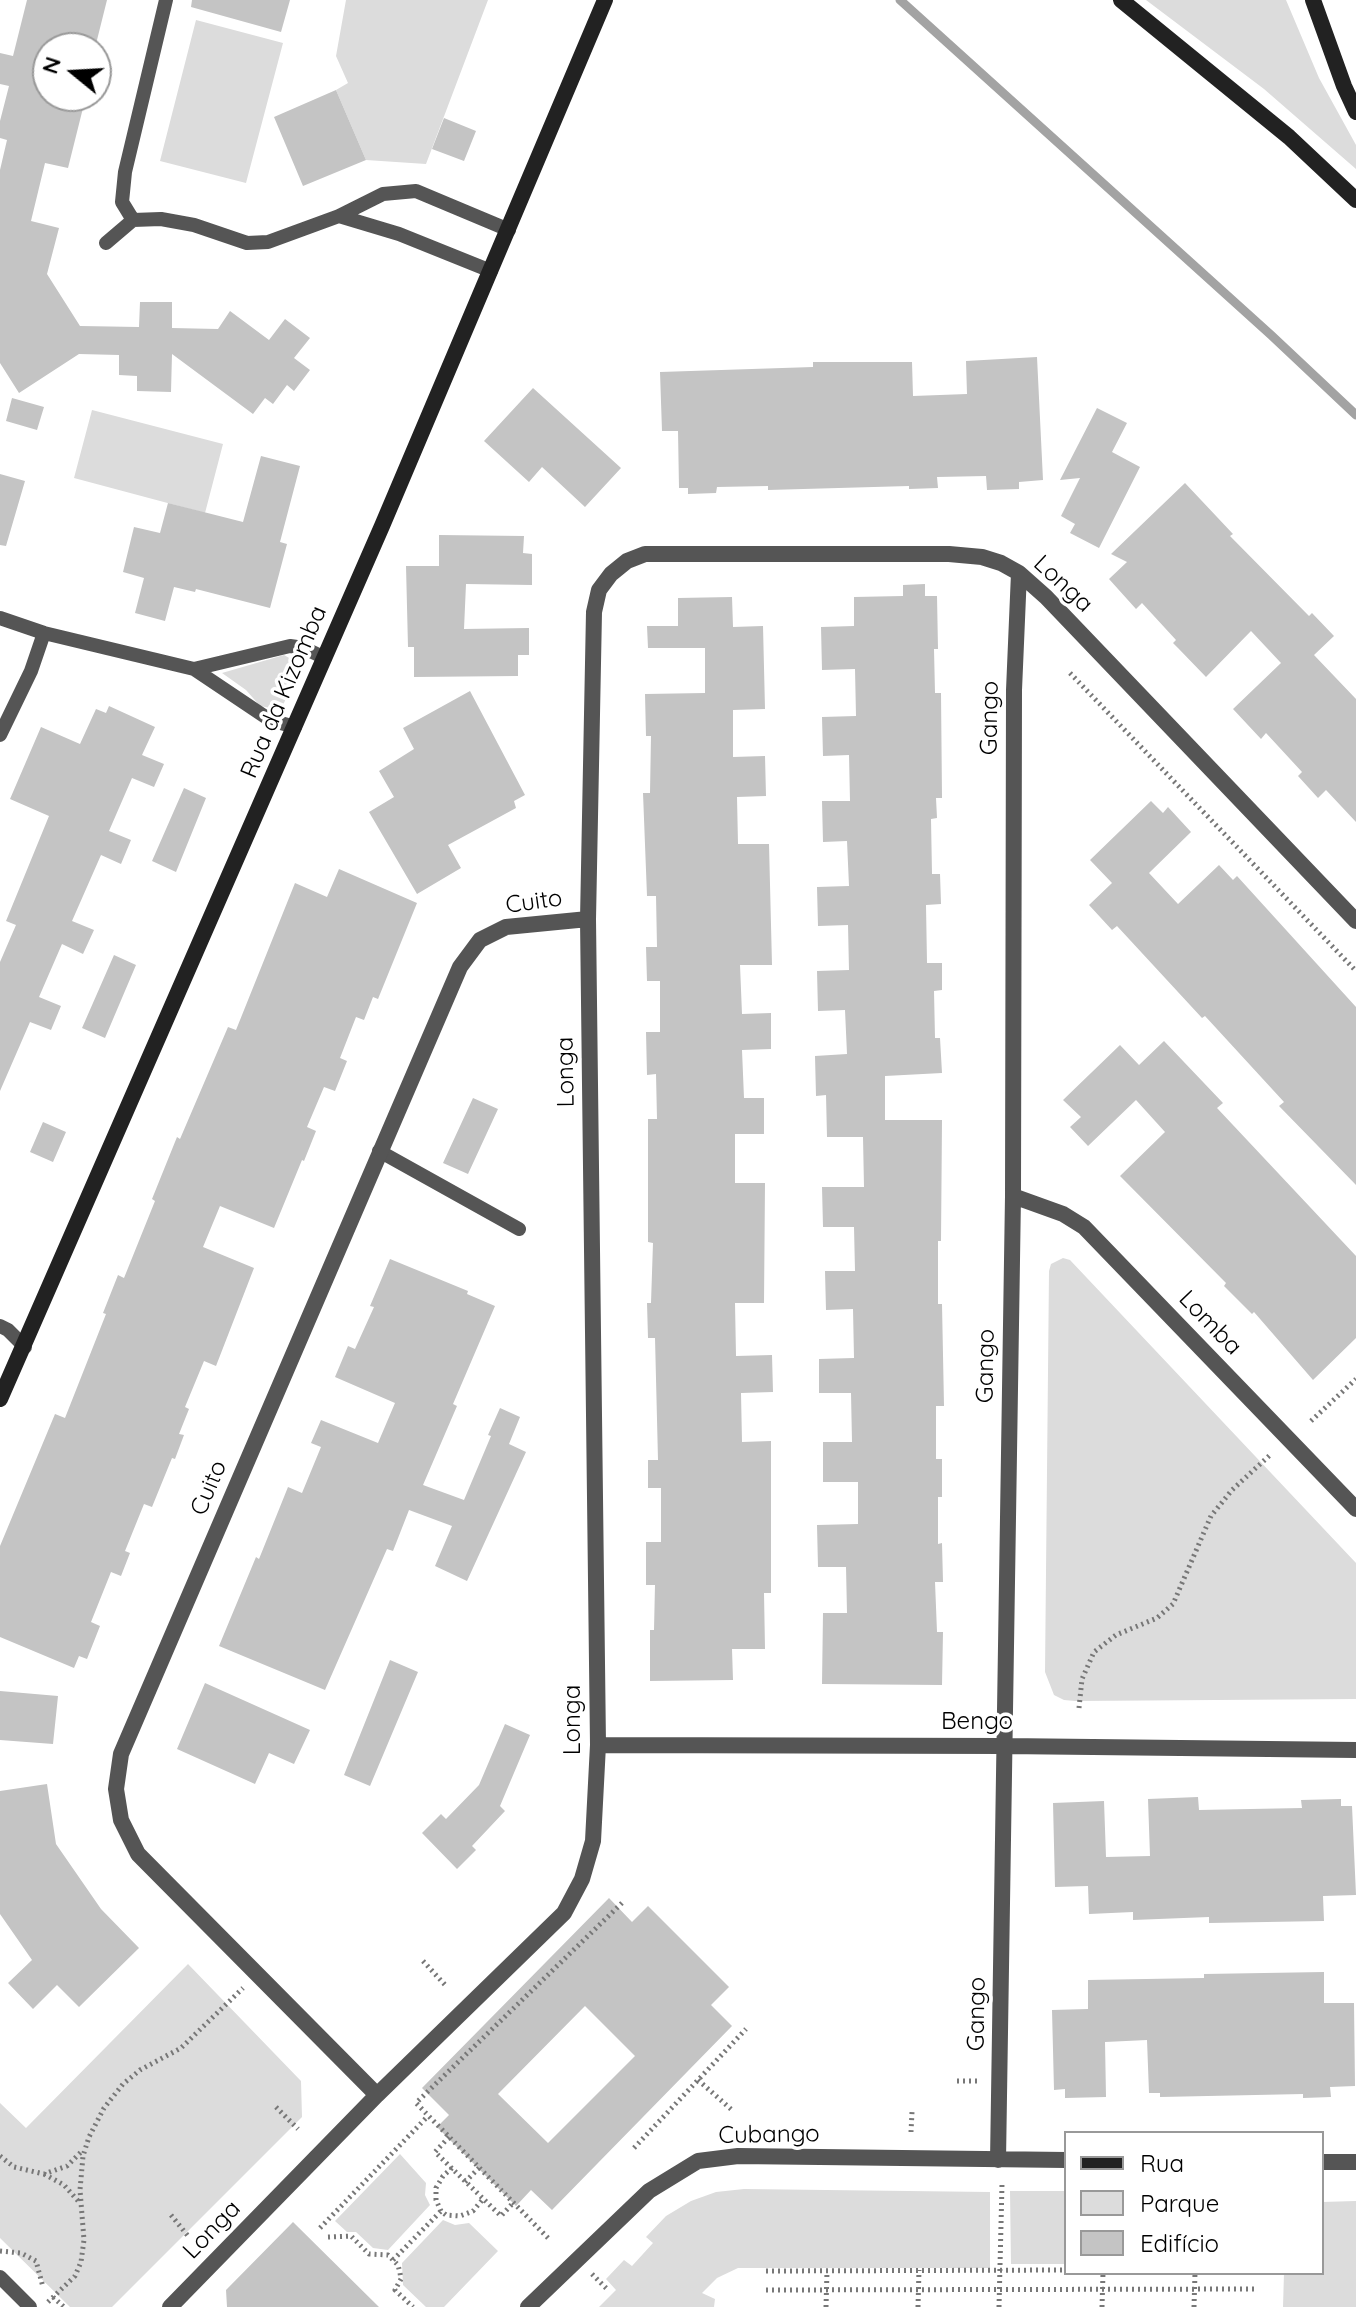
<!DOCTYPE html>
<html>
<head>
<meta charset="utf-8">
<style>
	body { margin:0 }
	#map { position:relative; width:1356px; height:2307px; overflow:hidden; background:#fff; font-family:Quicksand,sans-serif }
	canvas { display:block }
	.legend { position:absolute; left:1064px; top:2131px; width:260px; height:144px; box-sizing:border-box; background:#fff; border:2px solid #999; margin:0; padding:10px 14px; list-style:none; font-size:24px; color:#000 }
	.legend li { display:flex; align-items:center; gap:16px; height:40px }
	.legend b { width:40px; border:2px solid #999 }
	.north { position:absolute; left:32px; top:32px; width:80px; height:80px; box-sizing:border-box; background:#fff; border:2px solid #999; border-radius:50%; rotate:288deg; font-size:22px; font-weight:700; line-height:32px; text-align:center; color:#000 }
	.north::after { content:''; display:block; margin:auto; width:28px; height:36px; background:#000; clip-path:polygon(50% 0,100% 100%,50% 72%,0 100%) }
</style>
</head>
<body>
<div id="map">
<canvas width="1356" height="2307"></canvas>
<ul class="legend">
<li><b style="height:10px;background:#222"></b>Rua</li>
<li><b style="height:22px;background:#dcdcdc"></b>Parque</li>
<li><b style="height:22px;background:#c4c4c4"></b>Edifício</li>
</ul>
<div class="north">N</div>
</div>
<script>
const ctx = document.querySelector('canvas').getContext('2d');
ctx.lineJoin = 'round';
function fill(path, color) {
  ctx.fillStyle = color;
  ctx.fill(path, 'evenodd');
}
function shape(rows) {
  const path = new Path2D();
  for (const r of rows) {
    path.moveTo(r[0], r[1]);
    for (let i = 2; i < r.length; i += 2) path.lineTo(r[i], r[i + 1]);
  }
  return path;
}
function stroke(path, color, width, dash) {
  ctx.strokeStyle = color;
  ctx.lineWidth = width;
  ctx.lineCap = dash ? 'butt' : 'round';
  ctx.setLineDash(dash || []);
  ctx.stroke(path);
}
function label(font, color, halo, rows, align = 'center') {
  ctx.font = font + ' Quicksand,sans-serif';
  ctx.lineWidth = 7;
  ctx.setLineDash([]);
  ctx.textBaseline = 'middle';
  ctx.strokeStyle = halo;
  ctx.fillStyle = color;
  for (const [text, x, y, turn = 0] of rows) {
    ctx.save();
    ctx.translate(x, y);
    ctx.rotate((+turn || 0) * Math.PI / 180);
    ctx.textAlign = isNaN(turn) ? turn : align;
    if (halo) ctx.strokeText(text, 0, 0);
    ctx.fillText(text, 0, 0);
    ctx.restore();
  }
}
fill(shape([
	[346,0,488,0,426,164,366,160,336,90,348,83,336,56],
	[1146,0,1286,0,1319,78,1356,145,1356,169,1264,89],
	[196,20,283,43,246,183,160,161],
	[92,410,223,444,205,513,74,478],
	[284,655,296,662,299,671,283,705,276,709,260,706,246,690,222,673],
	[1063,1258,1070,1260,1356,1563,1356,1699,1075,1701,1064,1700,1054,1695,1045,1672,1049,1271,1051,1264],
	[188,1964,301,2081,302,2117,112,2307,70,2307,0,2238,0,2103,26,2128],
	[400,2154,426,2183,425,2195,430,2205,388,2250,373,2248,356,2232,347,2232,335,2221],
	[744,2189,990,2192,990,2268,738,2268,717,2278,702,2293,715,2299,714,2307,599,2307,616,2290,606,2279,624,2260,632,2266,653,2243,646,2237,666,2216,691,2201,716,2192],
	[1010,2191,1066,2191,1066,2264,1011,2264],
	[1356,2201,1356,2307,1283,2307,1284,2273,1322,2273,1322,2202],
	[443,2220,455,2225,469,2223,498,2251,444,2307,426,2307,403,2285,402,2263]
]), '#dcdcdc');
stroke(shape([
	[900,0,1271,335,1356,415]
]), '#a3a3a3', 9);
fill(shape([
	[27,0,107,0,95,48,48,48,48,96,86,96,68,168,45,163,31,221,59,228,47,274,80,326,139,327,140,302,172,302,172,328,218,329,230,311,269,340,285,319,310,338,294,358,310,370,294,391,287,385,273,404,265,398,253,414,172,354,171,392,137,391,137,376,119,375,119,355,79,354,19,393,0,363,0,170,7,140,0,138,0,121,9,86,0,84,0,53,13,56],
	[192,0,290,0,281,32,191,7],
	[336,90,366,160,303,186,274,117],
	[444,118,476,131,464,161,432,149],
	[1037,357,1043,480,1019,482,1019,489,987,490,986,476,937,477,938,488,909,489,909,486,768,490,768,486,717,487,716,493,688,494,688,488,679,488,678,431,662,431,660,372,813,367,813,362,912,362,913,396,967,394,966,361],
	[533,388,621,468,585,507,542,467,529,482,484,441],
	[12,398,44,407,37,430,6,421],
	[1097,408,1127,423,1112,452,1140,467,1099,548,1070,533,1075,524,1061,516,1080,478,1060,480],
	[261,456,300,466,280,542,287,544,270,608,196,589,195,592,174,587,165,621,135,613,144,578,123,572,134,527,160,533,168,503,243,522],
	[0,474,25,481,6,546,0,545],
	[1185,483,1233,534,1230,536,1309,616,1312,613,1334,636,1314,655,1356,699,1356,822,1326,790,1318,798,1298,776,1302,772,1266,733,1261,739,1233,709,1281,663,1251,631,1206,677,1178,648,1173,643,1176,640,1142,603,1136,609,1109,579,1127,562,1111,554],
	[439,535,524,536,523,553,532,554,532,585,466,584,464,629,529,628,529,655,518,655,518,676,414,677,414,647,408,647,406,566,439,566],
	[925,584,925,596,937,596,938,649,934,649,935,693,941,693,942,798,936,798,937,818,931,819,932,874,940,874,941,904,926,905,927,963,942,963,942,990,934,991,935,1038,940,1038,942,1073,885,1076,885,1120,942,1120,941,1241,938,1241,938,1304,942,1304,944,1406,936,1406,936,1459,942,1459,942,1497,938,1497,938,1544,942,1543,943,1582,935,1582,937,1632,943,1632,942,1685,822,1684,823,1613,847,1613,846,1567,818,1567,817,1525,858,1524,858,1482,823,1482,823,1442,852,1442,851,1393,819,1393,819,1359,854,1358,853,1309,826,1310,825,1271,855,1271,854,1227,823,1227,822,1187,864,1187,863,1137,827,1137,826,1095,816,1096,815,1056,847,1054,845,1010,818,1011,817,971,849,970,848,925,818,926,817,887,849,886,847,841,823,842,822,801,850,801,849,755,823,756,822,717,856,716,855,669,822,670,821,627,854,626,854,597,903,596,903,585],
	[732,597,733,627,763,626,765,709,733,710,733,757,765,756,766,796,737,797,738,844,769,844,772,965,740,965,742,1014,771,1013,771,1049,742,1050,744,1098,764,1098,764,1134,735,1134,735,1183,765,1183,764,1303,735,1303,736,1356,772,1355,773,1392,741,1393,742,1442,771,1441,771,1593,764,1593,765,1649,732,1649,733,1680,650,1681,650,1630,654,1630,655,1585,646,1585,646,1542,661,1542,661,1488,648,1488,648,1460,658,1460,655,1338,648,1338,647,1303,651,1303,653,1243,648,1242,648,1119,657,1119,656,1074,647,1075,646,1032,660,1032,660,981,647,981,646,947,657,947,656,896,647,896,643,793,650,793,651,736,646,736,645,694,705,693,705,648,648,648,647,626,678,626,678,598],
	[470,691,525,795,514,801,516,808,448,845,461,868,417,894,369,812,394,797,379,771,414,749,403,728],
	[109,706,155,727,142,755,164,764,154,787,132,778,109,831,131,840,121,864,101,855,72,921,94,930,83,954,62,944,39,997,61,1006,51,1030,30,1022,0,1091,0,962,16,925,6,921,49,816,10,799,41,727,80,744,96,709,106,713],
	[184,788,206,798,176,872,152,861],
	[1151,801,1163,813,1168,807,1191,832,1149,873,1178,904,1219,865,1233,880,1237,876,1356,1007,1356,1185,1279,1106,1284,1102,1205,1016,1202,1018,1117,926,1112,930,1089,905,1112,883,1090,860],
	[339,869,417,903,378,999,373,997,364,1020,356,1017,340,1058,347,1061,335,1091,324,1087,307,1127,316,1131,304,1161,302,1160,274,1228,220,1206,203,1247,254,1268,216,1366,204,1361,185,1407,189,1409,179,1434,184,1435,175,1459,172,1458,152,1507,144,1504,125,1551,130,1553,121,1576,111,1572,91,1622,100,1626,87,1659,79,1656,74,1668,0,1637,0,1546,55,1414,65,1418,106,1314,103,1313,118,1275,124,1278,155,1201,152,1199,177,1137,180,1139,228,1027,236,1030,295,883,327,897],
	[114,955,136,965,105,1038,82,1028],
	[1164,1041,1223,1103,1217,1108,1356,1256,1356,1338,1313,1380,1254,1312,1252,1314,1224,1286,1226,1283,1120,1176,1165,1132,1136,1100,1088,1146,1070,1127,1081,1117,1063,1100,1120,1045,1139,1065],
	[473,1098,498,1109,468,1174,443,1163],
	[43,1122,66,1132,53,1162,30,1152],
	[390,1259,468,1291,467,1294,495,1306,453,1404,457,1406,423,1485,464,1500,491,1436,488,1435,500,1408,520,1417,509,1444,526,1452,467,1581,435,1566,452,1526,409,1510,393,1551,387,1549,325,1690,219,1646,256,1557,259,1559,288,1487,302,1493,321,1447,311,1443,321,1420,378,1443,395,1403,335,1377,348,1346,355,1349,374,1307,370,1306],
	[390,1660,418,1672,370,1786,344,1775],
	[205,1683,310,1730,294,1764,269,1753,255,1784,177,1749],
	[0,1691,58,1696,53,1744,0,1740],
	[505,1724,530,1735,500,1806,505,1811,472,1846,476,1850,457,1869,422,1833,441,1814,446,1819,479,1785],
	[47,1784,56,1844,101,1909,139,1948,79,2007,57,1985,33,2009,8,1983,32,1960,0,1914,0,1791],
	[1198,1797,1199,1810,1302,1808,1301,1800,1341,1799,1341,1806,1352,1806,1356,1895,1323,1896,1324,1921,1209,1923,1209,1917,1133,1920,1133,1912,1089,1914,1088,1886,1055,1887,1053,1803,1104,1801,1106,1857,1150,1856,1148,1799],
	[609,1898,632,1922,648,1906,729,1987,711,2005,732,2026,552,2210,531,2190,516,2206,437,2127,449,2115,422,2088],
	[585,2006,635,2056,548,2143,498,2094],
	[1324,1972,1324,2003,1354,2003,1355,2086,1330,2087,1331,2097,1303,2098,1303,2094,1160,2097,1160,2093,1149,2093,1147,2040,1105,2042,1106,2097,1065,2098,1065,2089,1054,2090,1052,2010,1088,2009,1088,1980,1204,1978,1204,1974],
	[293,2222,379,2307,227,2307,226,2290]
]), '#c4c4c4');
stroke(shape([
	[1070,673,1356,971],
	[1311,1421,1356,1379],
	[1079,1708,1082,1679,1094,1652,1116,1635,1157,1618,1173,1604,1211,1516,1232,1490,1270,1455],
	[423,1961,447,1987],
	[698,2080,732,2110],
	[957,2081,978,2081],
	[276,2107,298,2129],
	[911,2132,912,2112],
	[449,2137,435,2152,501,2216,513,2203],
	[634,2148,746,2029],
	[0,2156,14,2167,44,2174,67,2166,82,2151],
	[452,2168,443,2176,436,2188,436,2200,441,2211,446,2215,460,2216,473,2211,483,2199],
	[44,2174,64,2185,79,2202],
	[465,2182,479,2168],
	[171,2215,188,2236],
	[320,2228,428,2116],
	[328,2237,351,2236,369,2254,388,2255,398,2265,400,2273,401,2279,395,2290,413,2307],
	[548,2238,416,2103,624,1901],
	[0,2251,21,2253,36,2261,43,2287],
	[393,2260,441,2211],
	[766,2271,1066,2270],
	[592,2274,607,2289],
	[766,2290,1258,2289],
	[53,2297,64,2307],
	[48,2302,75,2276,81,2262,84,2240,80,2190,83,2156,89,2137,104,2108,123,2084,140,2070,181,2048,243,1988],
	[826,2307,827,2271],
	[918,2307,919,2270],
	[999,2307,1002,2184],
	[1102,2307,1103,2273],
	[1194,2307,1195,2273]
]), '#777', 5, [2, 4]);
stroke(shape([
	[166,0,125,172,122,202,133,220,161,219,194,225,247,243,268,242,339,216,383,194,416,191,509,230],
	[339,216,399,234,491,271],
	[106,243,133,220],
	[0,618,44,633,194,669,270,720,295,727],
	[194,669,290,646,304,648,325,658],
	[0,735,31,671,44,633],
	[379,1151,519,1229],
	[0,1326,8,1330,25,1347],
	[0,2277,30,2307]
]), '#555', 14);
stroke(shape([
	[1013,1196,1063,1214,1084,1227,1356,1509],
	[598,1745,1005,1746,1356,1750],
	[377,2095,138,1854,121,1820,116,1789,121,1754,460,967,480,940,506,927,588,919],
	[998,2160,1013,1196,1014,690,1019,573],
	[1322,2162,1356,2162],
	[170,2307,377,2095,564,1913,582,1879,593,1841,598,1745,588,919,594,612,599,590,611,574,627,561,645,554,949,554,982,557,1001,563,1019,573,1046,597,1356,921],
	[528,2307,649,2191,698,2161,738,2156,1066,2160]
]), '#555', 16);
stroke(shape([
	[1121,0,1289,137,1356,200],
	[1313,0,1344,86,1356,112],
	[0,1399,382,526,605,0]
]), '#222', 16);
label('24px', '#000', '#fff', [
	["Longa",1063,584,43],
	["Rua da Kizomba",284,692,-67],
	["Gango",990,718,-89],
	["Cuito",534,902,-8],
	["Longa",566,1072,-91],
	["Lomba",1210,1323,46],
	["Gango",986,1366,-89],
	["Cuito",209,1488,-67],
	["Longa",573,1720,-90],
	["Bengo",977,1722],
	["Gango",977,2014,-89],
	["Cubango",769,2135,-1],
	["Longa",212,2230,-46]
]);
</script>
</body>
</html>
